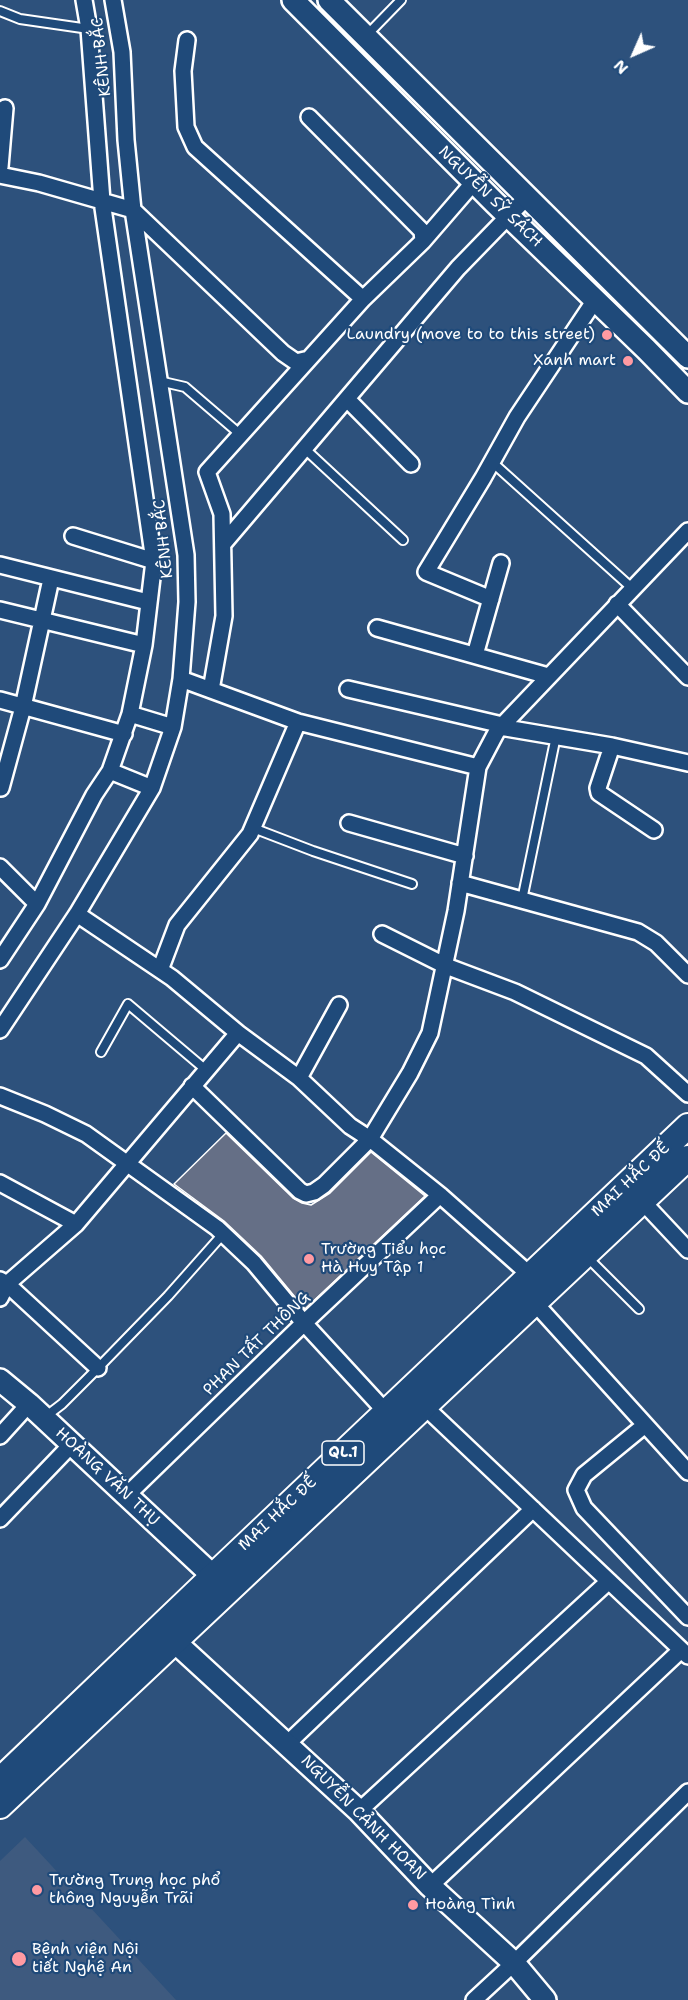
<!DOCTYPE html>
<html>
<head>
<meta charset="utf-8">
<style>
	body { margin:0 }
	#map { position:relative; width:688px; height:2000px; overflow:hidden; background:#2d517c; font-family:"Shantell Sans",sans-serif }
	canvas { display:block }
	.north { position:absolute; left:604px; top:24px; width:60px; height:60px; -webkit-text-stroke:4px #1f4a7a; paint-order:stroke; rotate:225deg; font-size:16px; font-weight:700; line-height:24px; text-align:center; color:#fff }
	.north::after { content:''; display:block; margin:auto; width:21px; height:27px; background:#fff; clip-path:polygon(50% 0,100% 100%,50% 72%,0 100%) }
</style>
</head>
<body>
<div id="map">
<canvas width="688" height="2000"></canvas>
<div class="north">N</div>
</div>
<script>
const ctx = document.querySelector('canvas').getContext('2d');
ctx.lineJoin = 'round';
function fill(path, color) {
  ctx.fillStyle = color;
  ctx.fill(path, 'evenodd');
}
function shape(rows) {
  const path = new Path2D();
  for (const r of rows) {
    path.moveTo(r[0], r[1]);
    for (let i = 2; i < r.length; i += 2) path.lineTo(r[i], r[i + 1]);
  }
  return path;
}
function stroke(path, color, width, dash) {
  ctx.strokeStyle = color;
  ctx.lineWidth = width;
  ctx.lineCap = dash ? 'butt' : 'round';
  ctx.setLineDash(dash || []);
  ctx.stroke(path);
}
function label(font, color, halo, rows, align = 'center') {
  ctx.font = font + ' "Shantell Sans",sans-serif';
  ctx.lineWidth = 4.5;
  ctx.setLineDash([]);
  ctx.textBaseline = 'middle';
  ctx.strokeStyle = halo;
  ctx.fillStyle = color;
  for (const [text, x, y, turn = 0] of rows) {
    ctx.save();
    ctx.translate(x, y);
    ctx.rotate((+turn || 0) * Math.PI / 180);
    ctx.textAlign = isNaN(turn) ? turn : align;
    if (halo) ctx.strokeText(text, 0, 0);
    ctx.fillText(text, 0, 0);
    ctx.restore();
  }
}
fill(shape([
	[25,1837,176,2000,0,2000,0,1861]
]), '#3e5a7f');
const building = shape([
	[226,1133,293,1198,302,1203,311,1205,330,1193,371,1152,425,1196,305,1309,261,1256,224,1221,174,1184,226,1133]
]);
fill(building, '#656f86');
stroke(building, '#fff', 1.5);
const lane = shape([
	[0,11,20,19,89,29],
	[366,36,401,0],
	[159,381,185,387,241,435],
	[305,449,403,540],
	[492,462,633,589],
	[253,828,313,851,412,884],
	[522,900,556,736],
	[101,1052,128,1004,206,1070],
	[588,1258,639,1309],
	[45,1417,62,1404,98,1368,168,1296,223,1234]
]);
const street = shape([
	[187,40,183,71,186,127,195,147,363,299],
	[309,117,422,231,423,241],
	[0,167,5,108],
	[0,175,39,183,133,210,283,353,296,362,309,359],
	[347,399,411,464],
	[73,536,154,561],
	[223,544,458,268,528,196],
	[0,565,148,602],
	[491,599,426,572,483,478,517,417,595,300],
	[617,604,688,677],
	[0,610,144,645],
	[377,628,548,676],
	[475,655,501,563],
	[181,679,298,722,478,767],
	[348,689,498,724,500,727,612,746,688,763],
	[211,690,224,616,222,514,207,472,363,299,423,241,474,182],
	[0,700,124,734],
	[130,714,173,727],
	[612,746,598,788,599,793,654,830],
	[110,771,152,788],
	[1,788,23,707,51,579],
	[349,823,465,856],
	[0,867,37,904],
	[460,883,638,932,656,943,688,975],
	[77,914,172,978,238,1033,299,1078,350,1126,370,1139,440,1195,530,1275],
	[382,934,446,966,515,992,646,1056,688,1094],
	[0,960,37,904,94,795,110,771,130,714,144,645,154,561,102,201,89,29,84,0],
	[160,970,177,925,250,834,298,722],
	[0,1030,77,914,152,788,173,727,181,679,187,602,186,555,133,210,126,140,122,52,113,0],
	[299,1078,339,1005],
	[192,1086,300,1191,306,1194,314,1192,324,1185,370,1139,410,1073,430,1033,456,911,478,767,497,731,688,531],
	[0,1096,45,1114,86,1134,217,1228,254,1263,304,1323,386,1412],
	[0,1183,76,1224],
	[642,1201,688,1250],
	[0,1280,7,1284,98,1368],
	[0,1298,7,1284,76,1224,238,1033],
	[534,1302,688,1472],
	[424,1406,688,1656],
	[645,1425,584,1475,576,1490,584,1508,688,1617],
	[0,1436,29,1404],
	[127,1495,304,1323,440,1195],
	[0,1519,72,1444],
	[287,1744,533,1509],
	[359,1811,609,1581],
	[430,1886,681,1650],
	[474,2000,514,1963,688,1792]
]);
const secondary = shape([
	[293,0,495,203,646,349,688,392],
	[329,0,688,357],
	[0,1380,29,1404,213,1576],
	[175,1642,359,1811,430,1886,514,1963,545,2000]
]);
const primary = shape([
	[0,1780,213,1576,688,1126],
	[0,1806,688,1158]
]);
stroke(lane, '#fff', 12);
stroke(street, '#fff', 20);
stroke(secondary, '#fff', 26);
stroke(primary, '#fff', 28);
stroke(lane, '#1f4a7a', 8);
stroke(street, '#1f4a7a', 15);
stroke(secondary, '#1f4a7a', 21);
stroke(primary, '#1f4a7a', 24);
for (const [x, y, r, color] of [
	[607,335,6,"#ff9aa2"],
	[628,361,6,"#ff9aa2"],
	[309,1259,6,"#ff9aa2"],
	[37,1890,6,"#ff9aa2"],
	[413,1905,6,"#ff9aa2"],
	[19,1959,8,"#ff9aa2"]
]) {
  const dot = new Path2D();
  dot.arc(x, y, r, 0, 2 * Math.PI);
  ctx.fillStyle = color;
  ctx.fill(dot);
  stroke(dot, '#1f4a7a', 2);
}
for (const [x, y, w] of [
	[343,1453,42]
]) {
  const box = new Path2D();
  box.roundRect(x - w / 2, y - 12, w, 24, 4.5);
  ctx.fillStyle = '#1f4a7a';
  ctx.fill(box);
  stroke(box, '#fff', 1.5);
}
label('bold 15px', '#fff', null, [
	["QL.1",343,1453]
]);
label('16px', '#fff', '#1f4a7a', [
	["KÊNH BẮC",102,57,-96],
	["NGUYỄN SỸ SÁCH",490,197,44],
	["KÊNH BẮC",164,539,-96],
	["MAI HẮC ĐẾ",631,1180,-43],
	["PHAN TẤT THÔNG",257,1344,-44],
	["HOÀNG VĂN THỤ",107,1477,43],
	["MAI HẮC ĐẾ",278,1514,-43],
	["NGUYỄN CẢNH HOAN",363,1818,45]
]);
label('16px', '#fff', '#1f4a7a', [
	["Laundry (move to to this street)",595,335,"right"],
	["Xanh mart",616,361,"right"],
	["Trường Tiểu học",321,1250],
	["Hà Huy Tập 1",321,1268],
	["Trường Trung học phổ",49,1881],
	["thông Nguyễn Trãi",49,1899],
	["Hoàng Tình",425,1905],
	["Bệnh viện Nội",32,1950],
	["tiết Nghệ An",32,1968]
], 'left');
</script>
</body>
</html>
